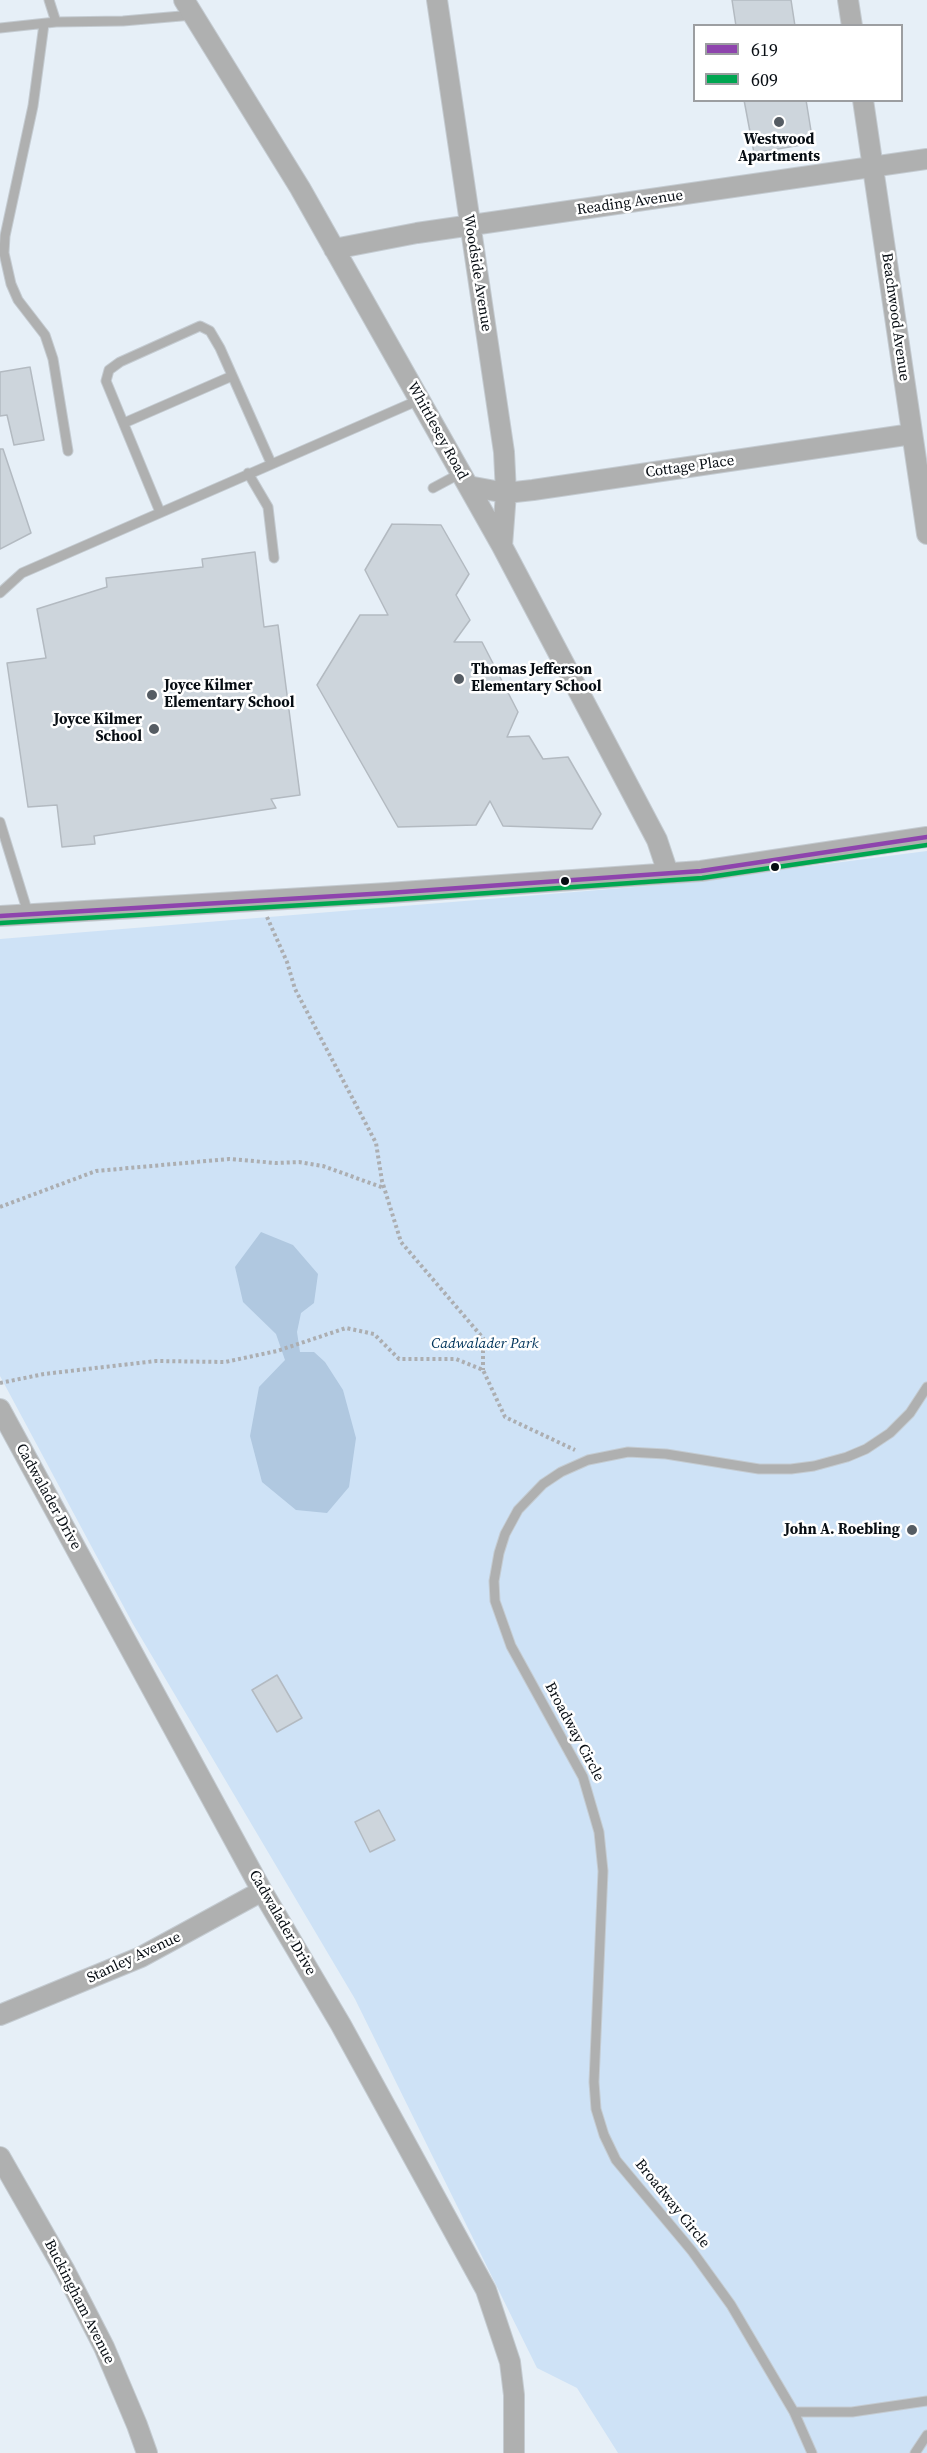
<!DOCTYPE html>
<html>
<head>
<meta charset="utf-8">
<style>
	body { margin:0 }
	#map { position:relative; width:927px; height:2453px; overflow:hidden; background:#e6eff7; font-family:"Source Serif 4",serif }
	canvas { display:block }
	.legend { position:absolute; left:693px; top:24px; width:210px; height:78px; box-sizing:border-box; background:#fff; border:2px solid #9c9ea1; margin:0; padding:8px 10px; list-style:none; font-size:18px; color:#070d13 }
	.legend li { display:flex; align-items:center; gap:12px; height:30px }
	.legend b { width:30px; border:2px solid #9c9ea1 }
</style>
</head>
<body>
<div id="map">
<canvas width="927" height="2453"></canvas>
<ul class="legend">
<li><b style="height:8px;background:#8e44ad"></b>619</li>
<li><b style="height:8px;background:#00a651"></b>609</li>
</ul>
</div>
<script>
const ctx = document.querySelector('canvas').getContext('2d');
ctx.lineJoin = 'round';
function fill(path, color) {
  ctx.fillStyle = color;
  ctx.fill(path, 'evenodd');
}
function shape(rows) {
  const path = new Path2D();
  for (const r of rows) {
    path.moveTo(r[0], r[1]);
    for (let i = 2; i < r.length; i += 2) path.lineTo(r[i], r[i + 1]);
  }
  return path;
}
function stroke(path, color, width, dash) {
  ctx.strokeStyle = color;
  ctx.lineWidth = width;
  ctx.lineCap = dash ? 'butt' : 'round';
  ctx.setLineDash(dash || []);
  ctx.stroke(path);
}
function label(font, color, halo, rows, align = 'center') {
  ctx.font = font + ' "Source Serif 4",serif';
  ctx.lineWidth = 5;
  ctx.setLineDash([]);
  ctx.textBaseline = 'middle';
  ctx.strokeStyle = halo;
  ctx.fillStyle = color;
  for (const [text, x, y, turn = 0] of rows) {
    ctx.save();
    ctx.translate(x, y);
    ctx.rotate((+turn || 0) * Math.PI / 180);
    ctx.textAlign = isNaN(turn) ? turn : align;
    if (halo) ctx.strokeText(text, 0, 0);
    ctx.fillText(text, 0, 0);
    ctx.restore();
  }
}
fill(shape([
	[927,851,927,2453,618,2453,577,2388,537,2368,355,1999,133,1624,0,1376,0,939,672,884]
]), '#cee2f6');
fill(shape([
	[261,1232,293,1245,318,1274,314,1303,301,1313,297,1332,300,1352,314,1352,325,1362,343,1390,356,1438,349,1487,327,1513,296,1510,262,1482,250,1436,259,1387,285,1360,276,1334,243,1302,235,1267]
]), '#b0c8e0');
const building = shape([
	[732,0,791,0,795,26,736,26,732,0],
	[744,100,806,100,813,143,754,153,744,100],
	[30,367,44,440,14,445,7,415,0,416,0,372,30,367],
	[0,449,3,449,31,533,0,549,0,449],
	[392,524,441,525,469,574,456,595,470,620,454,642,482,642,518,712,507,737,529,736,543,759,568,757,601,814,592,829,503,826,490,801,476,825,398,827,317,685,360,615,388,615,365,570,392,524],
	[255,552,264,627,278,625,300,795,271,799,276,808,94,836,95,844,62,847,57,805,28,807,7,663,46,658,37,609,107,587,106,578,203,567,202,559,255,552],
	[277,1675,302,1718,277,1732,252,1690,277,1675],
	[379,1810,395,1840,370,1852,355,1822,379,1810]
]);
fill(building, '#cdd5dc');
stroke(building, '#b3bac1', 1.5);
const lane = shape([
	[56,22,123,21,193,15],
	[44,24,33,106,5,236,4,253,11,284,18,300,45,335,53,359,68,451],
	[0,28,56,22,49,0],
	[124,423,232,376],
	[248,473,268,507,274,558],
	[433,488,461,473],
	[160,512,106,381,109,370,120,362,200,326,210,331,220,348,271,463],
	[0,593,22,573,419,400],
	[0,822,28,913],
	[794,2412,852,2412,927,2401],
	[812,2453,794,2412,731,2305,692,2251,616,2160,604,2135,596,2109,594,2082,603,1871,599,1832,583,1777,511,1646,495,1601,494,1581,499,1553,505,1534,518,1510,543,1484,561,1472,588,1460,628,1452,666,1454,759,1469,791,1469,814,1466,847,1457,866,1449,890,1433,910,1413,927,1387],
	[915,2453,927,2435]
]);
const street = shape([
	[184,0,300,188,502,546,657,840,668,873],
	[437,0,504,452,506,493,502,546],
	[848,0,852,26],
	[863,100,927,534],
	[334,249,417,233,927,159],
	[468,486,506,493,533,490,912,434],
	[0,916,388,893,701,871,927,837],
	[0,1409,262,1891,341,2025,486,2290,510,2362,514,2395,514,2453],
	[0,2015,141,1957,262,1891],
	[0,2157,65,2271,104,2347,137,2425,147,2453]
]);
stroke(lane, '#c4cbd1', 11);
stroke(street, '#c4cbd1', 22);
stroke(shape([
	[267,917,287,962,295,989,376,1143,382,1181,401,1242,483,1338,483,1370],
	[0,1207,96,1171,229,1159,276,1163,299,1162,323,1166,384,1188],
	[0,1383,44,1374,156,1361,225,1362,277,1351,346,1328,374,1334,399,1359,456,1359,483,1370,505,1417,575,1450]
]), '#acaeb1', 4, [3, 3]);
stroke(lane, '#afb0b0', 9);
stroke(street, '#afb0b0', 20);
stroke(shape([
	[0,916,388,893,701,871,927,837]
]), '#8e44ad', 4.5);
stroke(shape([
	[0,923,388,900,702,878,927,845]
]), '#00a651', 4.5);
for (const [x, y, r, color] of [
	[779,122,6,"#555c63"],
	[459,679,6,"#555c63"],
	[152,695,6,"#555c63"],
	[154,729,6,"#555c63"],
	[775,867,5,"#070d13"],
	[565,881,5,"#070d13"],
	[912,1530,6,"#555c63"]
]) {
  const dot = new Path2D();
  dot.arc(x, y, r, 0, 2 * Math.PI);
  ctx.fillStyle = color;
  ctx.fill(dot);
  stroke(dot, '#fff', 2);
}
label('bold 15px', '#070d13', '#fff', [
	["Westwood",779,140,"center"],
	["Apartments",779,157,"center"],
	["Thomas Jefferson",471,670],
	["Elementary School",471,687],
	["Joyce Kilmer",164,686],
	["Elementary School",164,703],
	["Joyce Kilmer",142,720,"right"],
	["School",142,737,"right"],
	["John A. Roebling",900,1530,"right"]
], 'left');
label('15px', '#070d13', '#fff', [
	["Reading Avenue",630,203,-8],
	["Woodside Avenue",477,273,81],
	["Beachwood Avenue",895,317,82],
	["Whittlesey Road",437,431,61],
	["Cottage Place",690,467,-8],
	["Cadwalader Drive",48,1497,61],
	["Broadway Circle",574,1732,62],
	["Cadwalader Drive",282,1923,60],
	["Stanley Avenue",134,1958,-25],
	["Broadway Circle",672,2204,51],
	["Buckingham Avenue",79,2302,63]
]);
label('italic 15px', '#00345b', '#fff', [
	["Cadwalader Park",485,1344]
]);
</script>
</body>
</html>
